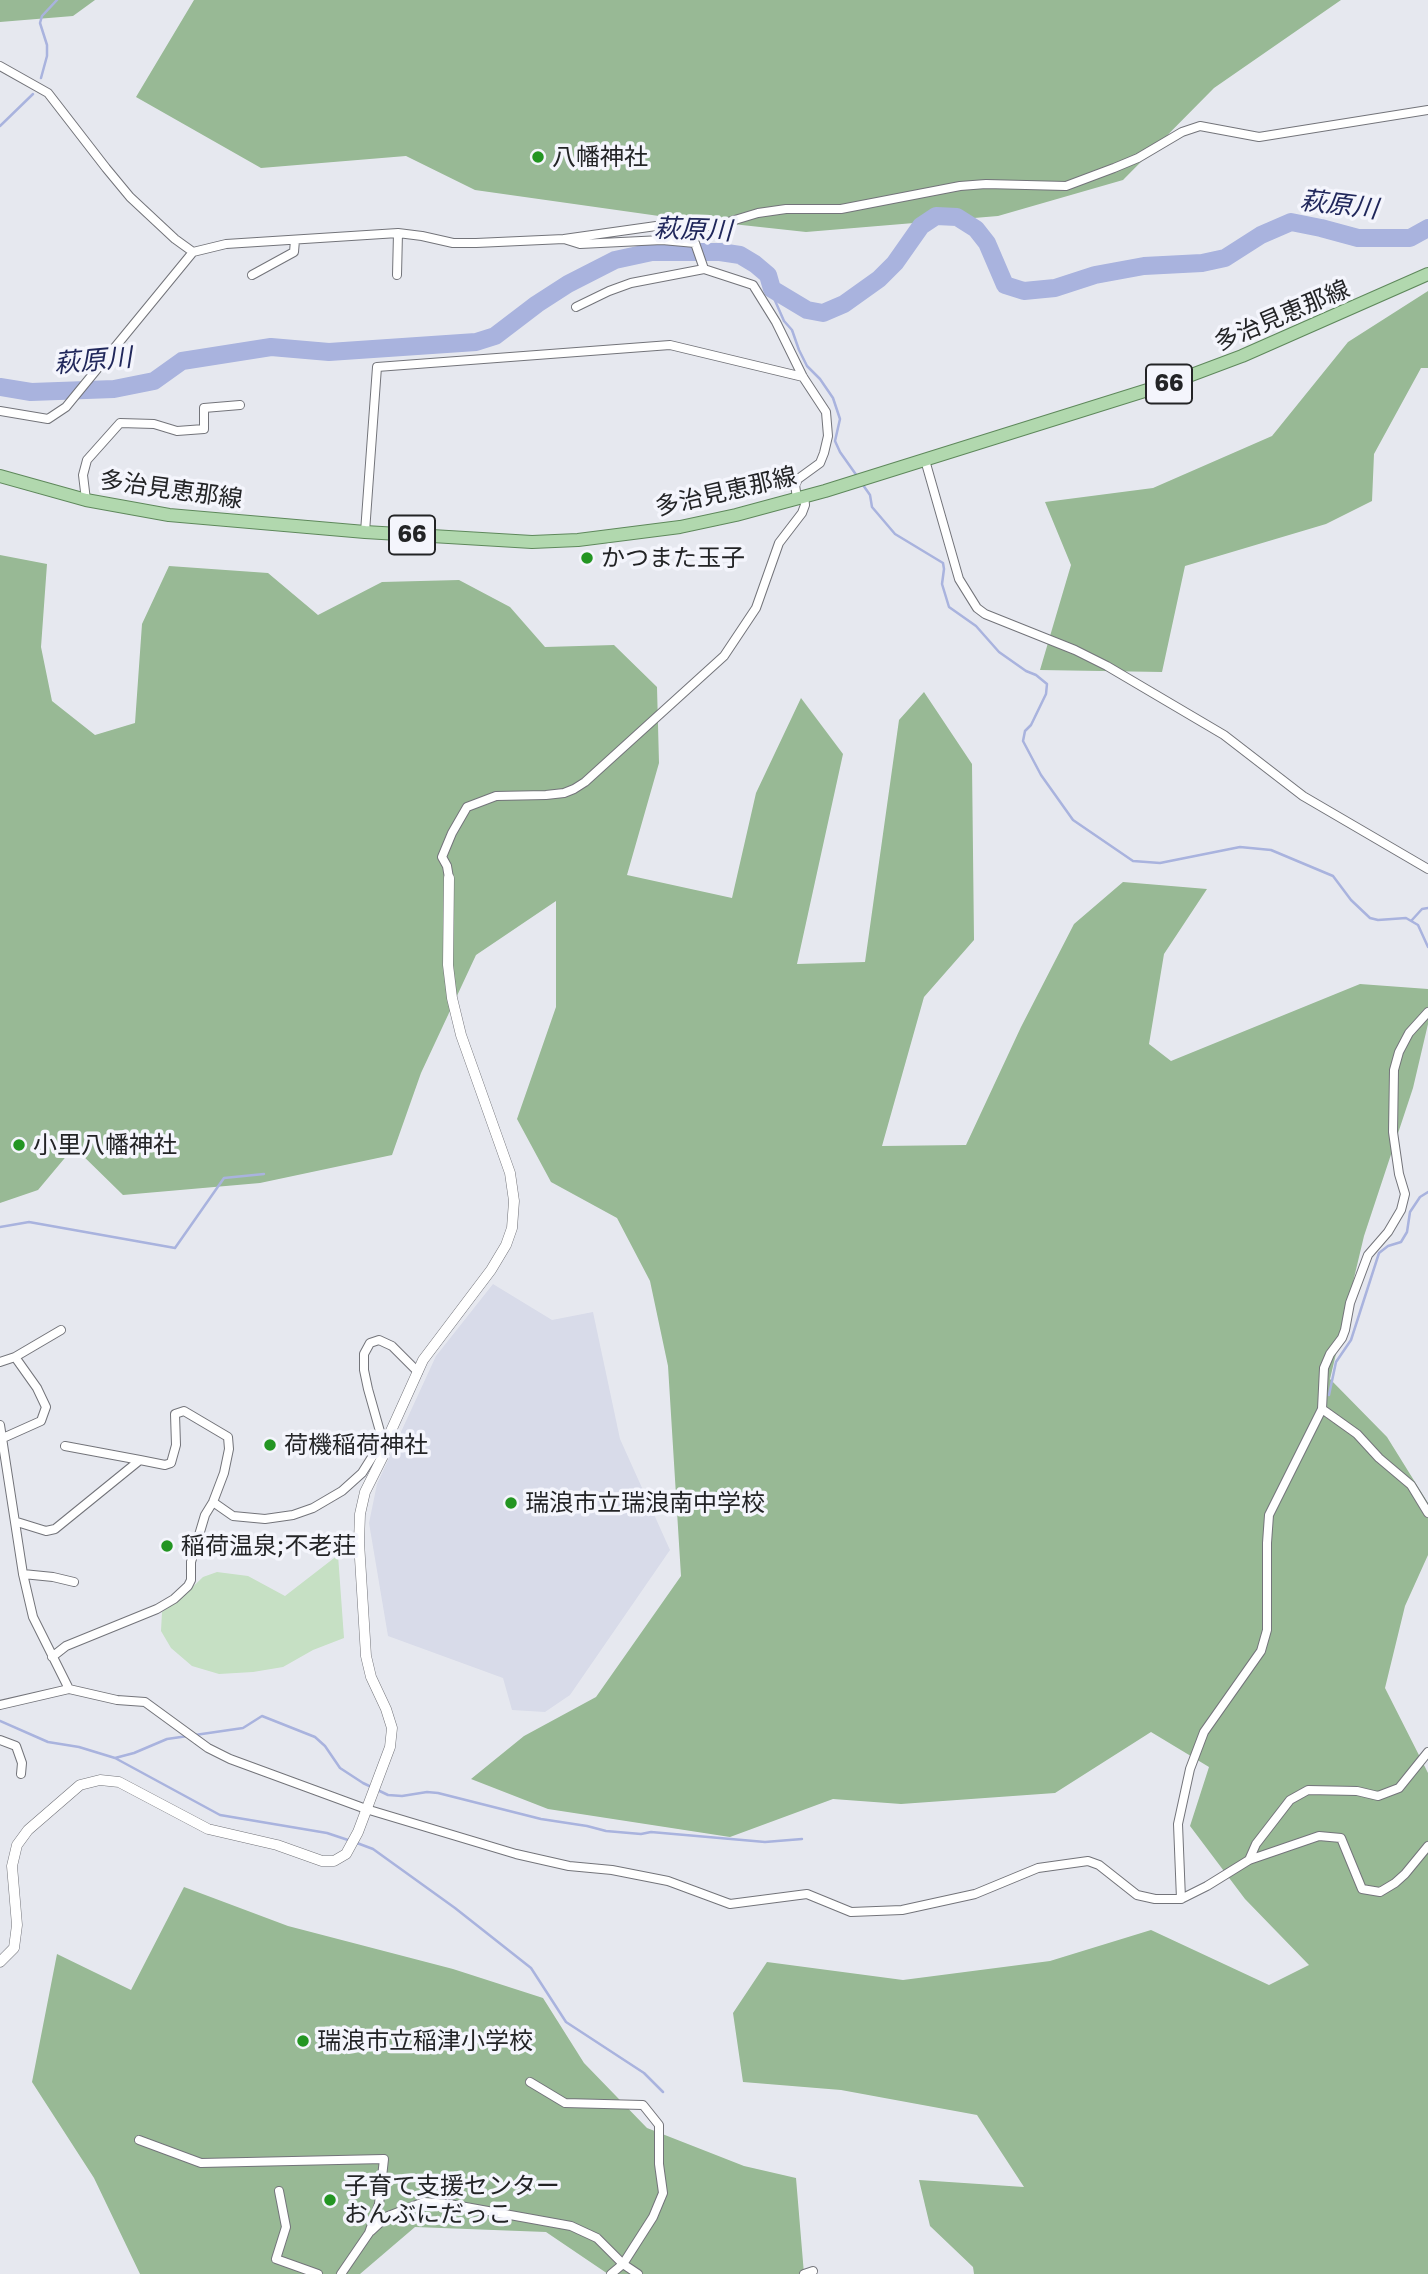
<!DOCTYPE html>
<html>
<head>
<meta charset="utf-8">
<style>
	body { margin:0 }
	canvas { display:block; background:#e6e8ef }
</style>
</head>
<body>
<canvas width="1428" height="2274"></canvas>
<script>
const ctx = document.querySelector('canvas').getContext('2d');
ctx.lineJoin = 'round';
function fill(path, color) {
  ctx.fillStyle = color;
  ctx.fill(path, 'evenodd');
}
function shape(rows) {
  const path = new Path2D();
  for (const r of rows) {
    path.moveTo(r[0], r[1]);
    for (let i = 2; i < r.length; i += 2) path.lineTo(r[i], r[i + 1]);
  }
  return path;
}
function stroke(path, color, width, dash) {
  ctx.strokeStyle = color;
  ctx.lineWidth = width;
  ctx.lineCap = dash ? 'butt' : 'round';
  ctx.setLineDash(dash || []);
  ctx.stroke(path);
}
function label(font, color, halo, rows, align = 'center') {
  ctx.font = font + ' "Golos Text","Noto Sans JP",sans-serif';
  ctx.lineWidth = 7;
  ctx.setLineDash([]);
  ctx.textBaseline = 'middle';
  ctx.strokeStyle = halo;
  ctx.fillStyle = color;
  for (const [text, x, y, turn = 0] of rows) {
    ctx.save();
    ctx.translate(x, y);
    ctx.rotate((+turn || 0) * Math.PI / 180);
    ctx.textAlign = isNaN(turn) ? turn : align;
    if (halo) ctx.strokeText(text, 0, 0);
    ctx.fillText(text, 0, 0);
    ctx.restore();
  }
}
fill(shape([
	[493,1284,552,1320,593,1312,620,1439,670,1550,570,1695,545,1712,512,1710,503,1678,388,1636,369,1523,377,1484,436,1356]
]), '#d8dbe9');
fill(shape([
	[338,1555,344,1638,313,1650,283,1667,253,1672,219,1674,192,1666,171,1648,161,1631,162,1612,178,1601,203,1577,217,1572,248,1576,285,1596]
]), '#c6e0c4');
fill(shape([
	[0,0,95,0,73,16,0,22],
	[194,0,1341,0,1214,88,1123,180,998,216,806,232,659,216,475,190,406,156,261,168,136,97],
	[1428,291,1428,368,1421,368,1374,454,1372,501,1326,524,1185,566,1162,672,1040,670,1071,565,1045,502,1153,488,1272,436,1348,342],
	[0,555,47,564,41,647,52,701,95,735,135,723,142,624,169,566,268,573,318,615,382,582,459,580,510,607,545,647,614,645,657,687,659,763,627,875,732,898,756,793,801,698,843,754,797,964,865,962,899,720,924,692,972,764,974,940,924,997,882,1146,966,1145,1021,1027,1074,924,1123,882,1207,889,1164,954,1149,1044,1171,1061,1360,984,1428,989,1428,1024,1413,1088,1364,1236,1330,1379,1387,1437,1428,1503,1428,1555,1405,1606,1385,1688,1428,1773,1428,2274,974,2274,973,2267,930,2226,919,2180,1024,2187,977,2115,841,2090,743,2082,733,2013,767,1962,903,1980,1050,1961,1151,1930,1269,1985,1309,1965,1245,1899,1190,1826,1209,1767,1151,1732,1055,1793,901,1804,833,1799,730,1837,548,1809,471,1779,524,1736,596,1697,681,1576,668,1366,650,1281,617,1218,551,1182,517,1119,556,1007,556,901,476,955,421,1073,392,1155,260,1183,123,1195,74,1147,38,1190,0,1203],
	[184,1887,288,1926,453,1969,543,1998,584,2063,647,2128,744,2166,796,2178,804,2274,608,2274,546,2232,415,2227,360,2274,140,2274,94,2178,32,2082,57,1954,131,1990]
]), '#98b995');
stroke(shape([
	[41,78,47,56,47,45,40,23,42,16,57,0],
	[0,126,33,94],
	[772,289,773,296,784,321,792,330,799,350,807,366,820,379,833,398,840,419,835,441,840,452,857,476],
	[863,485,870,495,872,507,895,534,943,563,944,569,942,584,949,607,976,626,999,652,1026,671,1036,675,1047,684,1046,694,1031,725,1025,731,1023,741,1041,775,1073,820,1133,861,1160,863,1240,847,1271,850,1333,876,1351,900,1370,918,1378,920,1406,918,1418,925,1428,947],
	[1412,920,1422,909,1428,908],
	[0,1227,29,1222,175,1248,224,1178,264,1174],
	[1329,1395,1336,1362,1351,1340,1379,1253,1388,1246,1401,1242,1407,1232,1410,1212,1420,1197,1428,1192],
	[0,1721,48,1742,79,1747,115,1758,220,1815,327,1833,351,1841],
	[195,1735,243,1728,262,1716,315,1737,325,1746,340,1768,363,1783,388,1795,402,1796,427,1792,438,1793,541,1819,587,1826,606,1831,641,1834,651,1832,765,1842,802,1839],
	[115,1758,134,1753,167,1739,188,1736],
	[357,1843,373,1849,455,1908,531,1968,566,2022,644,2073,663,2092]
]), '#a9b3de', 2.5);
stroke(shape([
	[0,387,31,392,114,389,154,381,182,361,271,347,329,352,476,342,495,336,537,304,568,284,615,260,652,252,720,252,740,255,755,264,768,275,772,289,807,310,823,313,844,304,879,279,895,263,921,226,936,216,957,217,976,229,987,243,1005,285,1024,291,1055,288,1095,275,1144,266,1202,263,1225,258,1261,235,1291,222,1321,228,1358,238,1410,238,1428,228]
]), '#a9b3de', 18);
const minor = shape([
	[0,66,48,93,106,168,130,197,175,239,193,252],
	[564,239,656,226,715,226,758,213,786,209,841,209,960,186,986,184,1066,186,1114,168,1138,158,1182,132,1200,126,1259,137,1428,110],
	[252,275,294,252,295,240],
	[397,275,398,233],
	[576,307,609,291,631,283,704,269,753,285,776,322,803,377,826,412,828,436,824,453,820,463,798,479,795,485,797,498],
	[0,411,48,419,66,407,193,252,226,244,398,233,422,236,453,243,476,243,564,239,580,244,662,240,695,243,704,269],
	[925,460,959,579,977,608,985,614,1075,650,1107,666,1224,735,1303,796,1428,869],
	[86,500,83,475,87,460,120,423,154,424,177,431,204,429,204,408,240,405],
	[365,532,377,367,670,345,803,377],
	[449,878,447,866,442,857,452,833,467,807,496,796,546,795,564,793,574,789,585,782,724,656,756,608,779,543,802,513,805,505,804,496],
	[15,1357,61,1330],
	[0,1362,15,1357,37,1388,46,1407,41,1421,3,1438],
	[1322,1409,1357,1434,1379,1458,1411,1485,1428,1513],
	[0,1425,23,1574,33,1617,69,1689],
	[387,1442,381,1435,368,1389,364,1370,364,1354,370,1343,379,1340,392,1346,418,1372],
	[65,1446,140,1460],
	[213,1502,233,1516,265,1519,293,1515,313,1508,342,1491,362,1473,379,1446,386,1447],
	[17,1522,46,1531,55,1529,140,1460,165,1465,171,1463,176,1445,175,1414,184,1411,228,1437,229,1449,224,1473,213,1502,205,1515,191,1562,191,1580,188,1586,174,1599,157,1609,66,1646,52,1657],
	[23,1574,53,1577,74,1582],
	[0,1705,69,1689,117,1700,145,1702,208,1748,230,1759,366,1809,516,1854,569,1866,612,1870,668,1881,730,1904,807,1894,851,1912,902,1910,975,1894,1038,1868,1088,1861,1099,1865,1137,1895,1155,1899,1181,1899,1207,1886,1249,1860,1319,1836,1341,1838,1362,1889,1380,1892,1395,1883,1405,1874,1428,1846],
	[0,1740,16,1746,22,1763,21,1774],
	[1249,1860,1256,1844,1290,1800,1308,1790,1357,1791,1378,1796,1399,1788,1428,1752],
	[1181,1899,1178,1824,1190,1769,1204,1732,1261,1651,1267,1630,1267,1543,1269,1515,1322,1409,1324,1368,1330,1354,1342,1338,1345,1330,1350,1303,1368,1255,1388,1232,1401,1210,1405,1194,1399,1174,1393,1132,1394,1070,1399,1052,1409,1033,1428,1012],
	[530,2082,565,2103,643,2105,659,2125,659,2164,663,2193,653,2217,623,2264,611,2274],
	[139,2140,201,2163,384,2159,379,2204,369,2233,341,2274],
	[279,2191,286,2227,276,2259,318,2274],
	[371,2231,386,2217,424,2202,449,2204,571,2226,597,2238,623,2264,638,2274],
	[804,2274,813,2271]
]);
const tertiary = shape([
	[0,1962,14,1948,17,1925,12,1866,17,1845,28,1830,80,1785,100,1780,119,1782,208,1829,277,1845,322,1861,334,1861,346,1854,358,1832,390,1747,392,1728,386,1709,371,1677,366,1656,359,1542,360,1514,365,1492,384,1454,390,1433,423,1360,491,1270,506,1245,512,1228,514,1201,510,1173,461,1035,452,998,448,965,449,878]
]);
const primary = shape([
	[0,476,86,500,169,515,365,532,532,542,578,540,680,527,736,515,825,491,1170,383,1242,356,1428,274]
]);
stroke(minor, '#73747a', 10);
stroke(tertiary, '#73747a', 11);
stroke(primary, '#5e885b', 14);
stroke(minor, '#fff', 8);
stroke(tertiary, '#fff', 10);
stroke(primary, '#b1d8ae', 12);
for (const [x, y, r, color] of [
	[538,157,7,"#239522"],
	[587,558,7,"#239522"],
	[19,1145,7,"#239522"],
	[270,1445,7,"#239522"],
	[511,1503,7,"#239522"],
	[167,1546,7,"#239522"],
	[303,2041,7,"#239522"],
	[330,2200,7,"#239522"]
]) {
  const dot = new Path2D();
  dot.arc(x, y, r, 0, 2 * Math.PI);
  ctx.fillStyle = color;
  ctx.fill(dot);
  stroke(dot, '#f4f5fc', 2.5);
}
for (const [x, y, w] of [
	[1169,384,46],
	[412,535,46]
]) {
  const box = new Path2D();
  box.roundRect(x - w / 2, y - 19.5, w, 39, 5);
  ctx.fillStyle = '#f4f5fc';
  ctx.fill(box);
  stroke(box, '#232426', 2);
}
label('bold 23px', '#232426', null, [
	["66",1169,384],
	["66",412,535]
]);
label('24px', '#232426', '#f4f5fc', [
	["八幡神社",552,157],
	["かつまた玉子",601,558],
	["小里八幡神社",33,1145],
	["荷機稲荷神社",284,1445],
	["瑞浪市立瑞浪南中学校",525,1503],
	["稲荷温泉;不老荘",181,1546],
	["瑞浪市立稲津小学校",317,2041],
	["子育て支援センター",344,2186],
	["おんぶにだっこ",344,2214]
], 'left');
label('24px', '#232426', '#f4f5fc', [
	["多治見恵那線",1282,316,-23],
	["多治見恵那線",171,490,8],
	["多治見恵那線",726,492,-13]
]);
label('italic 26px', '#20275b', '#f4f5fc', [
	["萩原川",1339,205,7],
	["萩原川",693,230,2],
	["萩原川",93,361,-5]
]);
</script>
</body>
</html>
